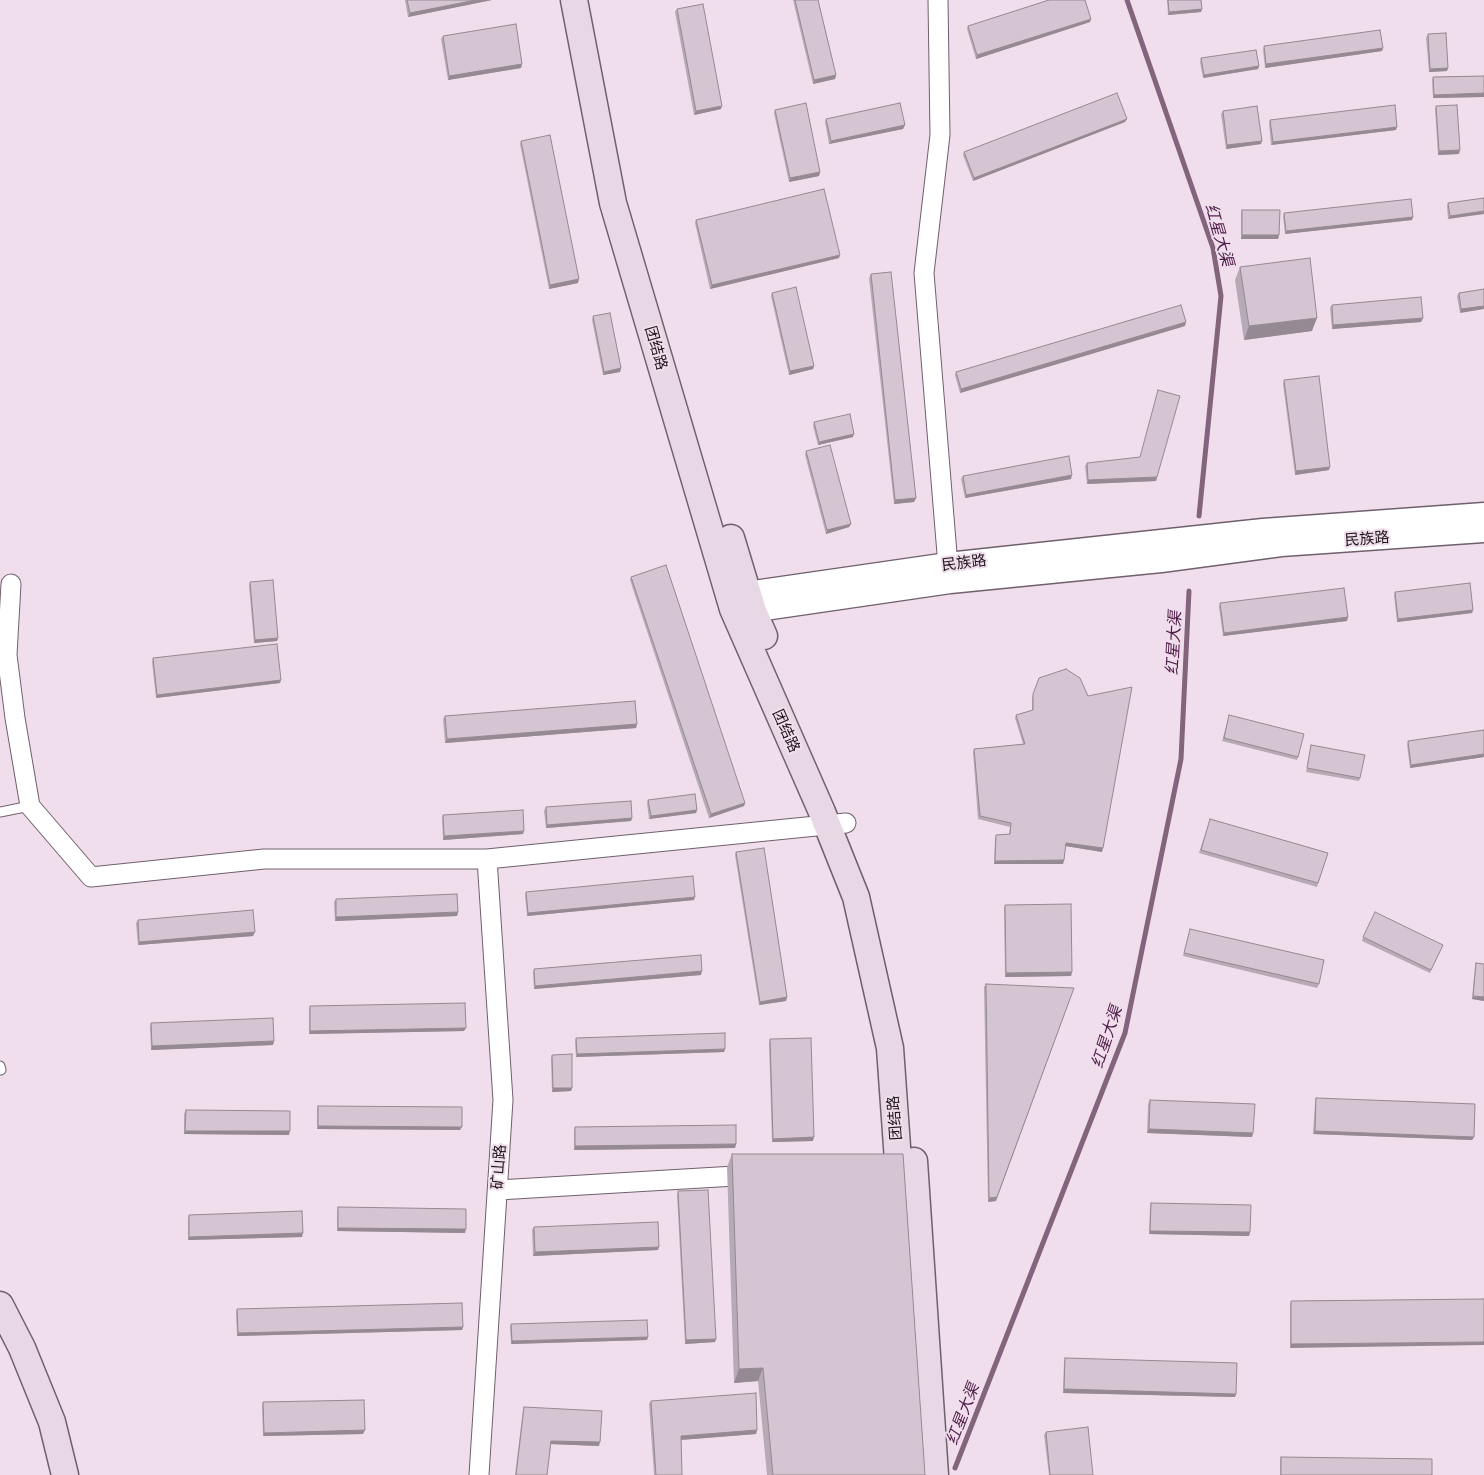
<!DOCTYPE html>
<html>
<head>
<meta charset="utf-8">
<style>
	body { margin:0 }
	canvas { display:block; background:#f0deec }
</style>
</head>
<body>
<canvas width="1484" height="1475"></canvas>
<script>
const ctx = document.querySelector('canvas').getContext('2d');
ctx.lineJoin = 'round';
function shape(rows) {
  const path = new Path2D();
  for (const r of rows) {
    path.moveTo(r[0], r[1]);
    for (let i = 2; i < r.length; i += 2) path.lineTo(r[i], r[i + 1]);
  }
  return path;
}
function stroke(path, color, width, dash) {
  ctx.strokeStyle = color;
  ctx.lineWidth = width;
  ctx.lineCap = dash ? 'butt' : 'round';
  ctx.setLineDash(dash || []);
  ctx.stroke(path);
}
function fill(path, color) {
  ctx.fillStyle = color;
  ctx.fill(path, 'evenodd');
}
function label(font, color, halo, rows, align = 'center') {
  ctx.font = font + ' "Public Sans","Noto Sans SC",sans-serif';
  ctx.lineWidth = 4;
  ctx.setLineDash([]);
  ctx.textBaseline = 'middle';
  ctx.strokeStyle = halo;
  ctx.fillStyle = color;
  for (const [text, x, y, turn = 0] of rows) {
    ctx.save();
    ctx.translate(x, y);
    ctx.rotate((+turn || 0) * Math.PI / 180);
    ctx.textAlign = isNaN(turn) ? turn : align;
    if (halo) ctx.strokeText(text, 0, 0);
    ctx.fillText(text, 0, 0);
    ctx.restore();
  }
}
stroke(shape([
	[1127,0,1213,248,1221,296,1199,516],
	[955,1468,1125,1033,1181,759,1189,591]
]), '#82647c', 5);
const service = shape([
	[0,812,30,806],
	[0,1066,1,1070]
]);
const minor = shape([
	[938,0,940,135,924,273,949,578],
	[11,584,7,655,15,718,30,806,91,877,264,859,487,859,846,823],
	[498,1190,752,1175],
	[479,1475,503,1100,487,859]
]);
const tertiary = shape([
	[729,593,747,593,948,564,1263,530,1484,514],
	[737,613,950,582,1161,561,1281,545,1484,531]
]);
const secondary = shape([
	[574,0,613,203,733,609,822,812,856,897,890,1048,900,1189],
	[731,538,753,611,764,636],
	[914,1161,935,1475],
	[0,1305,22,1348,52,1422,65,1475]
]);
stroke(service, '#70606d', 11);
stroke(minor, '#70606d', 21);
stroke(tertiary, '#70606d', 25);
stroke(secondary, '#70606d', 29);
stroke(service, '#fff', 9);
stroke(minor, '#fff', 19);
stroke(tertiary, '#fff', 22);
stroke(secondary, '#e8d8e6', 26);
fill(shape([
	[405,0,492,0,408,17],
	[793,0,818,0,836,75,835,79,813,84],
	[1167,0,1201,0,1202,9,1201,12,1168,15],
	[677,9,721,109,694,115,675,12],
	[1090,22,976,59,967,29,968,26],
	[1428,34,1448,68,1447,71,1429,72,1426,38],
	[443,36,522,64,521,68,448,80,441,39],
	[1264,46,1383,48,1382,51,1265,68,1263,50],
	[1201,58,1259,66,1258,69,1203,78,1200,62],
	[1484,76,1484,97,1433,98,1432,81,1433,77],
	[1436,106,1459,154,1438,155,1435,109],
	[775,110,820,172,819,176,789,182,774,113],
	[1223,111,1261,144,1226,149,1221,114],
	[826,119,905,125,903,129,829,144,825,122],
	[1270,120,1396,130,1271,145,1269,123],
	[1125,122,973,181,963,155,964,152],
	[521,141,578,283,549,289,520,144],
	[1484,198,1448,219,1447,206,1448,203],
	[1242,210,1279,235,1278,239,1241,239,1241,213],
	[1284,213,1413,217,1412,220,1285,234,1283,216],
	[696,220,839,258,710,289,695,223],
	[1240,267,1312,331,1244,340,1235,280],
	[871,274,916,498,914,502,894,504,869,278],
	[1484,289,1460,313,1457,296,1459,293],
	[772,293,814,366,813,369,789,375,771,296],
	[1332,305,1423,318,1421,322,1332,329,1330,308],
	[593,316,621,368,620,372,603,375,592,320],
	[1185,326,960,393,955,375,956,372],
	[1284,380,1329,470,1295,475,1283,384],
	[814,422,853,437,818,445,813,426],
	[806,451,851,524,849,527,826,534,805,455],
	[1087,463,1157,477,1156,481,1087,484,1085,466],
	[963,476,1071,479,965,498,961,479],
	[631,577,745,803,744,806,709,818,630,580],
	[250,582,278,638,277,641,254,643,249,586],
	[1395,592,1473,610,1472,613,1397,622,1394,595],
	[1220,603,1347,621,1223,636,1219,607],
	[153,658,280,683,156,698,152,662],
	[1039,678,1102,852,1066,846,1063,864,994,864,995,838,996,835,1009,834,1010,827,978,819,973,752,974,749,1023,744,1015,718,1016,715,1032,710,1032,698],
	[445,716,637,724,636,728,445,743,443,719],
	[1228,719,1298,757,1297,760,1222,741],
	[1484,730,1484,757,1410,768,1407,745,1408,741],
	[1311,745,1360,778,1359,781,1306,772],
	[648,800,697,810,696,813,649,819,647,803],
	[546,807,632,818,631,821,546,828,544,811],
	[443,815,523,834,443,840,442,818],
	[1210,819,1328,853,1317,887,1199,853],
	[736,852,787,997,786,1001,759,1005,735,855],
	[526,892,694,900,527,916,525,895],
	[336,899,458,912,457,916,335,921,334,902],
	[1005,905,1072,972,1071,976,1005,977,1004,908],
	[138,920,253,936,138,945,136,923],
	[1190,929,1319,984,1317,988,1183,956],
	[1363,937,1443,945,1430,973,1362,941],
	[1476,963,1484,964,1484,1001,1472,999,1475,967],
	[534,969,701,975,534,989,533,973],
	[986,984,996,1201,988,1202,984,987],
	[310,1006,464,1031,309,1034,309,1009],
	[151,1023,274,1041,273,1045,151,1050,150,1027],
	[576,1038,725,1049,724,1052,576,1057,575,1042],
	[770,1039,813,1141,772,1142,769,1043],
	[552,1055,572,1088,571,1091,552,1092,551,1058],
	[1316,1098,1474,1137,1472,1140,1313,1134,1315,1102],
	[1150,1100,1253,1133,1252,1137,1147,1133,1148,1104],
	[318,1106,460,1130,317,1129,317,1110],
	[186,1110,289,1135,184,1134,184,1114],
	[575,1127,736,1144,735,1148,574,1150,574,1130],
	[732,1154,925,1475,767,1475,758,1381,734,1383,727,1167],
	[678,1191,716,1339,715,1342,685,1344,677,1195],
	[1151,1203,1250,1232,1249,1236,1149,1234,1150,1206],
	[338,1207,465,1233,337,1231,337,1211],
	[189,1215,302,1237,188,1240,188,1219],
	[534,1227,658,1250,533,1256,532,1230],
	[1484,1299,1290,1348,1290,1305,1291,1301],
	[237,1309,463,1327,462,1330,237,1336,236,1312],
	[511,1324,648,1337,647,1340,511,1344,510,1327],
	[1065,1358,1236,1394,1235,1397,1063,1393,1064,1361],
	[651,1401,757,1430,756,1434,681,1440,682,1475,654,1475,649,1404],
	[263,1402,363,1434,263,1436,262,1405],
	[524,1407,599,1446,551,1444,547,1475,515,1475,523,1410],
	[1046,1432,1093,1475,1049,1475,1044,1435],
	[1281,1457,1432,1475,1280,1475,1280,1460]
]), '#b7a9b5');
fill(shape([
	[476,0,492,0,408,17,410,13],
	[1202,9,1201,12,1168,15,1169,12],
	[1091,19,1090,22,976,59,977,55],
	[1383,48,1382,51,1265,68,1266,64],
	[522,64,521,68,448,80,449,76],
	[1259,66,1258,69,1203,78,1204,75],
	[1448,68,1447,71,1429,72,1430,69],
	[836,75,835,79,813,84,814,80],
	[1484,93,1484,97,1433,98,1434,95],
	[722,106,721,109,694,115,696,111],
	[1127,119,1125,122,973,181,974,178],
	[905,125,903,129,829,144,831,141],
	[1397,127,1396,130,1271,145,1273,142],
	[1262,141,1261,144,1226,149,1227,145],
	[1460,150,1459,154,1438,155,1439,151],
	[820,172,819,176,789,182,790,178],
	[1484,211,1484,214,1448,219,1450,216],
	[1413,217,1412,220,1285,234,1286,231],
	[1242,235,1279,235,1278,239,1241,239],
	[840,255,839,258,710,289,712,285],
	[579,279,578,283,549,289,550,285],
	[1484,306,1484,309,1460,313,1461,309],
	[1317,318,1312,331,1244,340,1249,326],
	[1423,318,1421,322,1332,329,1333,325],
	[1186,322,1185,326,960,393,961,389],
	[814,366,813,369,789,375,790,371],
	[621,368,620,372,603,375,604,372],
	[854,434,853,437,818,445,819,442],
	[1330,467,1329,470,1295,475,1296,471],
	[1072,475,1071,479,965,498,966,495],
	[1157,477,1156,481,1087,484,1088,480],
	[916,498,914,502,894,504,895,500],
	[851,524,849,527,826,534,827,530],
	[1473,610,1472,613,1397,622,1398,619],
	[1348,617,1347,621,1223,636,1224,633],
	[278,638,277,641,254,643,255,640],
	[281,680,280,683,156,698,157,695],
	[637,724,636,728,445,743,447,739],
	[1484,754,1484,757,1410,768,1411,765],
	[745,803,744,806,709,818,711,814],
	[697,810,696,813,649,819,651,816],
	[632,818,631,821,546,828,547,825],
	[524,831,523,834,443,840,444,836],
	[1066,843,1103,848,1102,852,1065,846],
	[1064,860,1063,864,994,864,995,861],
	[695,897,694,900,527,916,528,913],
	[458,912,457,916,335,921,336,917],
	[255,932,253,936,138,945,139,942],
	[702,971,701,975,534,989,535,986],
	[1072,972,1071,976,1005,977,1006,973],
	[1074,988,996,1201,988,1202,989,1198],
	[1473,996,1484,997,1484,1001,1472,999],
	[787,997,786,1001,759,1005,760,1002],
	[466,1028,464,1031,309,1034,310,1031],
	[274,1041,273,1045,151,1050,152,1046],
	[725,1049,724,1052,576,1057,577,1054],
	[553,1088,572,1088,571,1091,552,1092],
	[318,1126,462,1127,460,1130,317,1129],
	[1149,1129,1253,1133,1252,1137,1147,1133],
	[185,1131,290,1131,289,1135,184,1134],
	[1315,1131,1474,1137,1472,1140,1313,1134],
	[814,1137,813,1141,772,1142,773,1139],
	[736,1144,735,1148,574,1150,575,1146],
	[338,1228,466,1229,465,1233,337,1231],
	[1150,1231,1250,1232,1249,1236,1149,1234],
	[303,1233,302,1237,188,1240,189,1237],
	[659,1247,658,1250,533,1256,535,1252],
	[463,1327,462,1330,237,1336,238,1333],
	[648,1337,647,1340,511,1344,512,1341],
	[716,1339,715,1342,685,1344,686,1340],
	[1484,1342,1484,1345,1290,1348,1291,1344],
	[763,1368,758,1381,734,1383,739,1369],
	[1064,1389,1236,1394,1235,1397,1063,1393],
	[365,1430,363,1434,263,1436,264,1433],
	[757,1430,756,1434,679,1440,681,1436],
	[551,1441,600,1442,599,1446,550,1444]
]), '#958993');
const building = shape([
	[407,0,476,0,410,13,407,0],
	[795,0,818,0,836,75,814,80,795,0],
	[1049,0,1085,0,1091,19,977,55,968,26,1049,0],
	[1168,0,1201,0,1202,9,1169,12,1168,0],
	[703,4,722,106,696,111,677,9,703,4],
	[516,24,522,64,449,76,443,36,516,24],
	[1380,30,1383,48,1266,64,1264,46,1380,30],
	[1446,33,1448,68,1430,69,1428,34,1446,33],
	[1256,50,1259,66,1204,75,1201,58,1256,50],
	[1484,76,1484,93,1434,95,1433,77,1484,76],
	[1117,93,1127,119,974,178,964,152,1117,93],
	[806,103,820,172,790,178,775,110,806,103],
	[900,103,905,125,831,141,826,119,900,103],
	[1395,105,1397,127,1273,142,1270,120,1395,105],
	[1457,105,1460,150,1439,151,1436,106,1457,105],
	[1257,106,1262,141,1227,145,1223,111,1257,106],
	[550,135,579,279,550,285,521,141,550,135],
	[824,189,840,255,712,285,696,220,824,189],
	[1484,198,1484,211,1450,216,1448,203,1484,198],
	[1411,199,1413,217,1286,231,1284,213,1411,199],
	[1242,210,1280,210,1279,235,1242,235,1242,210],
	[1310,258,1317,318,1249,326,1240,267,1310,258],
	[891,272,916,498,895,500,871,274,891,272],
	[796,287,814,366,790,371,772,293,796,287],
	[1484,289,1484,306,1461,309,1459,293,1484,289],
	[1421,297,1423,318,1333,325,1332,305,1421,297],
	[1181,305,1186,322,961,389,956,372,1181,305],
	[610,313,621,368,604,372,593,316,610,313],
	[1319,376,1330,467,1296,471,1284,380,1319,376],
	[1158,390,1180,396,1157,477,1088,480,1087,463,1140,457,1158,390],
	[850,414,854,434,819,442,814,422,850,414],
	[830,445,851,524,827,530,806,451,830,445],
	[1069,456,1072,475,966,495,963,476,1069,456],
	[666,565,745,803,711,814,631,577,666,565],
	[273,580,278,638,255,640,250,582,273,580],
	[1470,583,1473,610,1398,619,1395,592,1470,583],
	[1344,588,1348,617,1224,633,1220,603,1344,588],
	[277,644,281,680,157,695,153,658,277,644],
	[1066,669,1080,678,1088,696,1132,687,1103,848,1066,843,1064,860,995,861,996,835,1010,834,1011,823,980,816,974,749,1025,744,1016,715,1033,710,1033,694,1039,678,1066,669],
	[635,701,637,724,447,739,445,716,635,701],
	[1229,715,1304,734,1298,757,1224,738,1229,715],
	[1484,730,1484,754,1411,765,1408,741,1484,730],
	[1311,745,1365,755,1360,778,1307,768,1311,745],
	[695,794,697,810,651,816,648,800,695,794],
	[631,801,632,818,547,825,546,807,631,801],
	[523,810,524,831,444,836,443,815,523,810],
	[1210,819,1328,853,1318,883,1201,850,1210,819],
	[764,848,787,997,760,1002,736,852,764,848],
	[693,876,695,897,528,913,526,892,693,876],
	[457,894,458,912,336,917,336,899,457,894],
	[1071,904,1072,972,1006,973,1005,905,1071,904],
	[253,910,255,932,139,942,138,920,253,910],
	[1375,912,1443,945,1431,970,1363,937,1375,912],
	[1190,929,1324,960,1319,984,1184,953,1190,929],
	[701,955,702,971,535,986,534,969,701,955],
	[1476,963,1484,964,1484,997,1473,996,1476,963],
	[986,984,1074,988,997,1197,989,1198,986,984],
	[465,1003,466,1028,310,1031,310,1006,465,1003],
	[273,1018,274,1041,152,1046,151,1023,273,1018],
	[725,1033,725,1049,577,1054,576,1038,725,1033],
	[811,1038,814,1137,773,1139,770,1039,811,1038],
	[572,1054,572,1088,553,1088,552,1055,572,1054],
	[1316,1098,1475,1104,1474,1137,1315,1131,1316,1098],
	[1150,1100,1255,1104,1253,1133,1149,1129,1150,1100],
	[318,1106,462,1107,462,1127,318,1126,318,1106],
	[186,1110,290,1111,290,1131,185,1131,186,1110],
	[736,1125,736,1144,575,1146,575,1127,736,1125],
	[732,1154,903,1154,925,1475,773,1475,763,1368,739,1369,732,1154],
	[708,1190,716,1339,686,1340,678,1191,708,1190],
	[1151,1203,1251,1205,1250,1232,1150,1231,1151,1203],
	[338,1207,466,1209,466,1229,338,1228,338,1207],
	[302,1211,303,1233,189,1237,189,1215,302,1211],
	[658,1222,659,1247,535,1252,534,1227,658,1222],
	[1484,1299,1484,1342,1291,1344,1291,1301,1484,1299],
	[462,1303,463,1327,238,1333,237,1309,462,1303],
	[647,1320,648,1337,512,1341,511,1324,647,1320],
	[1065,1358,1237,1363,1236,1394,1064,1389,1065,1358],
	[756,1393,757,1430,681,1436,682,1475,656,1475,651,1401,756,1393],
	[364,1400,365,1430,264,1433,263,1402,364,1400],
	[524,1407,602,1411,600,1442,551,1441,547,1475,516,1475,524,1407],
	[1088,1427,1093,1475,1050,1475,1046,1432,1088,1427],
	[1281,1457,1432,1459,1432,1475,1281,1475,1281,1457]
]);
fill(building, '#d5c4d2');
stroke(building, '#958993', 1);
label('15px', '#1d161b', '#f0deec', [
	["团结路",656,348,74],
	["民族路",1367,539,-4],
	["民族路",964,563,-7],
	["团结路",786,731,66],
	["团结路",895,1118,-94],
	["矿山路",499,1167,-86]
]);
label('italic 16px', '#4f1d49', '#f0deec', [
	["红星大渠",1219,235,74],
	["红星大渠",1174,643,-87],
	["红星大渠",1107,1037,-72],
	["红星大渠",963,1414,-69]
]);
</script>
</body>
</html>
